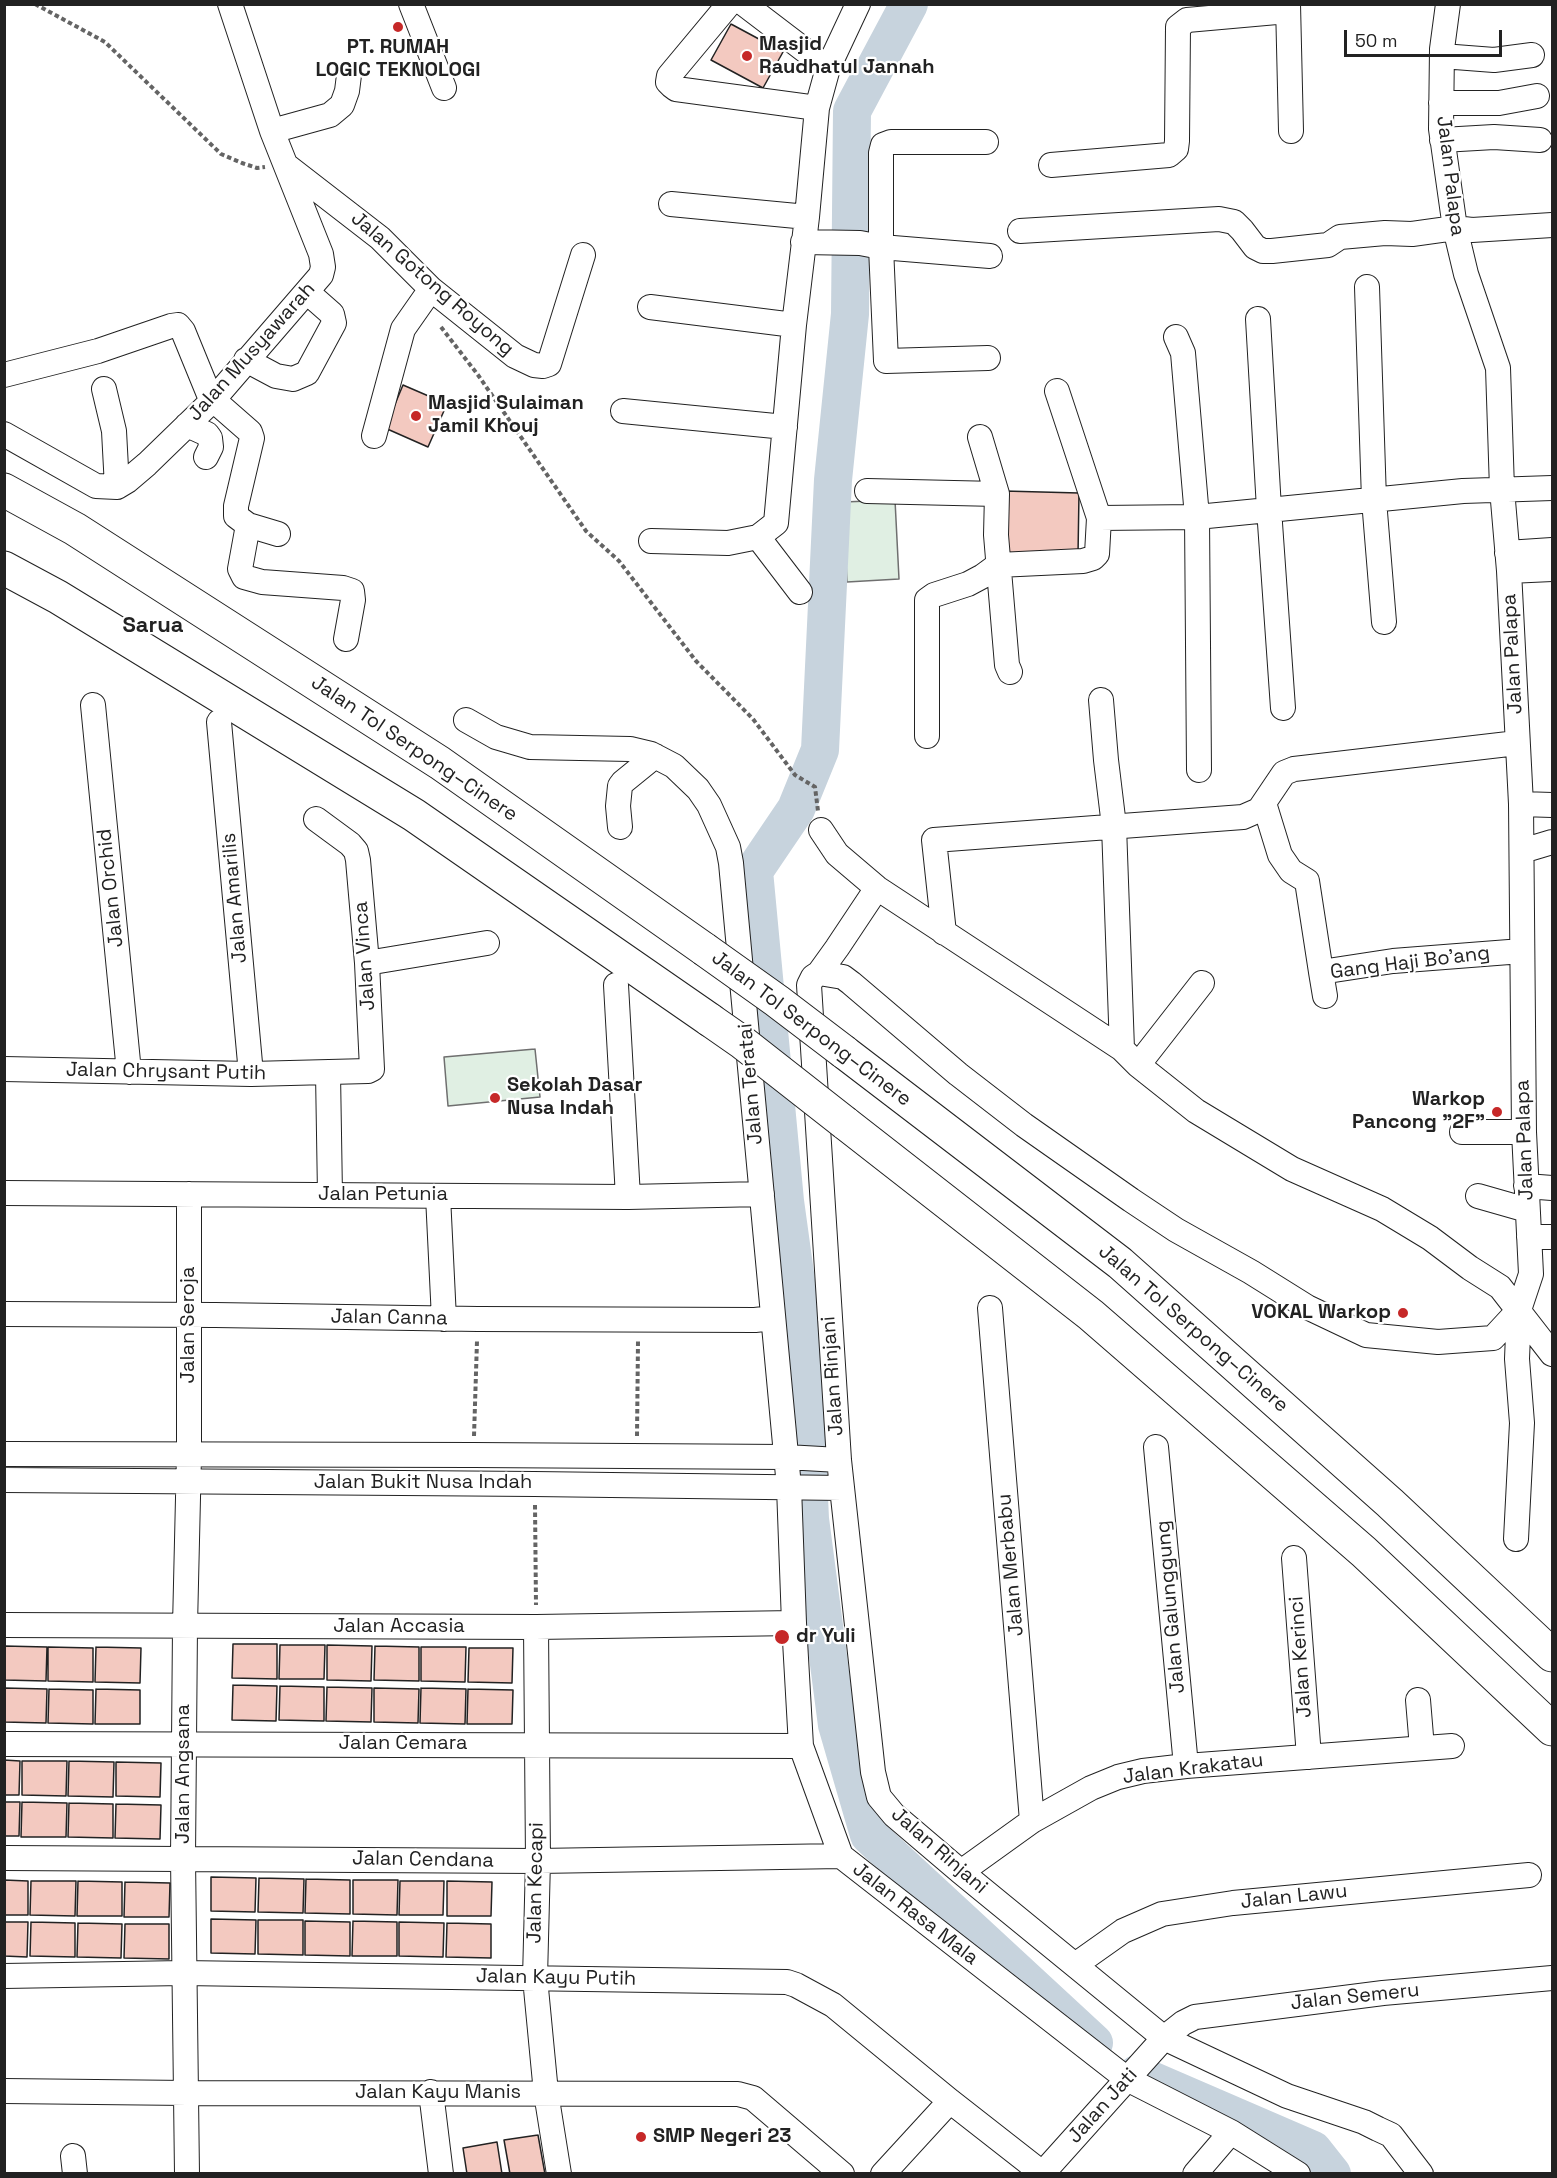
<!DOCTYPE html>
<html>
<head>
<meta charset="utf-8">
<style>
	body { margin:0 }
	#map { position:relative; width:1557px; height:2178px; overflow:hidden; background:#fff; font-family:"Space Grotesk",sans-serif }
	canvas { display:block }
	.frame { position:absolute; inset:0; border:6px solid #222; pointer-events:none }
	.scale { position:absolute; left:1344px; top:30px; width:158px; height:27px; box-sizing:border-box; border:3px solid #222; border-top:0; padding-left:8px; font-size:18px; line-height:21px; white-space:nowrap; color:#222; -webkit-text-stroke:4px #fff; paint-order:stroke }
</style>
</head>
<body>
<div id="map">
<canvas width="1557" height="2178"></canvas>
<div class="frame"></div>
<div class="scale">50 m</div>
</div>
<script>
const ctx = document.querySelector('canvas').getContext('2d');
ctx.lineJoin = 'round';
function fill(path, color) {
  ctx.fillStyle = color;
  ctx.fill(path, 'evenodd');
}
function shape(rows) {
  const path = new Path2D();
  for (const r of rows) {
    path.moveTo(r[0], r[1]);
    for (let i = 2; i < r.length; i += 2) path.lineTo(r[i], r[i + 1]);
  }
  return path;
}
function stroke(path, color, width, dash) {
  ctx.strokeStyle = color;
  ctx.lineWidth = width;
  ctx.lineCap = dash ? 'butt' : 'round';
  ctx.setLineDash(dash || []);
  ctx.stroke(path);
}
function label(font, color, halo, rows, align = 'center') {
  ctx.font = font + ' "Space Grotesk",sans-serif';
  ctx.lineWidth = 4.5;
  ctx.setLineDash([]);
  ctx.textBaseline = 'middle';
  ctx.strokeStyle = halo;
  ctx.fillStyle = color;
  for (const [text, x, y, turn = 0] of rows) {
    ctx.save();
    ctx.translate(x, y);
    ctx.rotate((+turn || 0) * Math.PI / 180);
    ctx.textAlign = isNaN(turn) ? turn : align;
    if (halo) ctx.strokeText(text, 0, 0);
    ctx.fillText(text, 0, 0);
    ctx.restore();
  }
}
const green = shape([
	[895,500,899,579,847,582,843,502,895,500],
	[535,1049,540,1097,448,1106,444,1057,535,1049]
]);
fill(green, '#e0efe3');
stroke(green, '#6f6f6f', 1.5);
stroke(shape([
	[909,4,852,111,850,314,833,480,820,750,796,809,754,871,785,1201,801,1317,810,1519,837,1725,869,1835,1094,2043],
	[1137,2074,1313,2150,1332,2174]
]), '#c7d3dd', 38);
const building = shape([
	[731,24,783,52,763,88,711,60,731,24],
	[403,385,447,404,428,447,385,428,403,385],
	[1004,491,1079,493,1078,555,1003,554,1004,491],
	[233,1644,277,1644,277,1679,232,1678,233,1644],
	[280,1645,325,1645,324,1679,279,1679,280,1645],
	[327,1645,372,1646,371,1681,327,1680,327,1645],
	[4,1646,47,1647,46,1681,4,1680,4,1646],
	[375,1646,419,1647,419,1681,374,1680,375,1646],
	[48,1647,93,1648,93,1682,48,1681,48,1647],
	[96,1647,141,1648,140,1683,95,1682,96,1647],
	[421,1647,466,1647,465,1682,421,1681,421,1647],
	[469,1648,513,1648,512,1683,468,1682,469,1648],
	[233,1685,277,1686,276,1721,232,1720,233,1685],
	[280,1686,324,1687,324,1721,279,1720,280,1686],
	[327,1687,372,1688,371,1722,326,1721,327,1687],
	[4,1688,47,1689,46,1723,4,1722,4,1688],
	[374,1688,419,1689,418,1723,374,1722,374,1688],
	[421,1688,466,1689,465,1724,420,1723,421,1688],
	[49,1689,93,1690,93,1724,48,1723,49,1689],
	[96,1689,140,1690,140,1724,95,1724,96,1689],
	[468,1689,513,1690,512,1724,467,1724,468,1689],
	[4,1760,20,1761,19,1795,4,1795,4,1760],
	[22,1761,67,1761,66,1796,22,1795,22,1761],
	[69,1761,114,1762,113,1797,68,1796,69,1761],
	[116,1762,161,1763,160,1797,116,1796,116,1762],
	[4,1802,20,1802,19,1836,4,1836,4,1802],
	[22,1802,67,1803,66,1837,21,1837,22,1802],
	[69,1803,113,1804,113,1838,68,1837,69,1803],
	[116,1804,161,1805,160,1839,115,1838,116,1804],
	[211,1877,256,1878,255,1912,211,1911,211,1877],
	[259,1878,304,1879,303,1913,258,1912,259,1878],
	[306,1879,350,1880,350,1914,305,1913,306,1879],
	[4,1880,28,1881,28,1915,4,1915,4,1880],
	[353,1880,398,1880,397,1915,353,1914,353,1880],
	[31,1881,76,1881,75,1916,30,1915,31,1881],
	[78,1881,122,1882,122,1916,77,1916,78,1881],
	[400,1881,444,1881,443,1915,399,1915,400,1881],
	[447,1881,492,1882,491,1916,447,1916,447,1881],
	[125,1882,170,1883,169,1917,124,1917,125,1882],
	[211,1919,256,1920,255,1954,211,1953,211,1919],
	[258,1920,303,1920,303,1955,258,1954,258,1920],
	[305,1921,350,1922,350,1956,305,1955,305,1921],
	[353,1921,397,1922,397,1956,352,1956,353,1921],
	[4,1922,28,1922,27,1957,4,1956,4,1922],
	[31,1922,75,1923,75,1957,30,1956,31,1922],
	[399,1922,444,1923,443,1957,399,1956,399,1922],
	[78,1923,122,1924,121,1958,77,1957,78,1923],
	[447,1923,491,1924,491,1958,446,1957,447,1923],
	[125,1924,169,1924,169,1959,124,1958,125,1924],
	[538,2135,545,2174,510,2174,504,2140,538,2135],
	[497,2142,502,2174,467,2174,463,2148,497,2142]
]);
fill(building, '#f3c9c0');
stroke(building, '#222', 1.5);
const minor = shape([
	[411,4,444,88],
	[729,4,669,76,668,82,672,86,676,89,817,108],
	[744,4,828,68],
	[1288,4,1291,131],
	[1448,4,1442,49,1441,129,1455,228,1466,274,1498,368,1502,489,1509,571,1521,804,1524,1132,1531,1274,1519,1310,1517,1359,1522,1423,1516,1539],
	[1442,56,1494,60,1532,55],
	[1441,103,1499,103,1537,96],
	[272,131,330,115,342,105,347,91,349,75],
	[1442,140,1494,137,1540,140],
	[986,142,891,142,883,145,881,153,881,247,886,361,988,358],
	[1051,165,1169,155,1176,149,1177,141,1178,27,1187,20,1288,11],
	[287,166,380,238,431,289,515,356,534,365,543,366,549,364,583,255],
	[671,204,807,217],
	[1020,231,1219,219,1234,222,1242,230,1255,247,1263,251,1272,251,1328,245,1340,237,1385,233,1412,234,1455,228,1472,230,1552,225],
	[803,242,860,243,881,247,990,256],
	[1367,287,1374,500,1384,622],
	[650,307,794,325],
	[1258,319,1269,509,1283,708],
	[1176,337,1183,353,1197,517,1199,770],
	[246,360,276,376,293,379,307,373,334,323,332,314,307,292],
	[4,375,98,351,171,326,178,325,183,331,210,397,250,432,252,438,236,506,236,516,248,525,278,534],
	[104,389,114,431,117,487],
	[1057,391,1099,518],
	[623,411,785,427],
	[187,425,207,434,210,438,211,447,206,457],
	[4,434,96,486,117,487,127,481,147,464,213,400,321,275,323,267,321,254,272,131,230,4],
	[374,436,403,329,431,289],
	[980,437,997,494,996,535,1007,665,1010,672],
	[867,491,997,494],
	[248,525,240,569,244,577,262,582,343,588,352,591,353,600,346,639],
	[758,537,800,592],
	[651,541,728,543,758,537,776,523,794,325,807,217,817,108,828,68,858,4],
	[1507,553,1552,550],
	[1509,571,1552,569],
	[1101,700,1106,760,1114,826,1122,1049],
	[93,705,129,1072],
	[466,720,496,737,530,747,630,749,651,754,674,766,698,789,709,805,728,847,731,863,789,1487,794,1623,801,1746,841,1856,1127,2079,1231,2132,1298,2174],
	[219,722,251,1074],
	[927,736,927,600,934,595,968,584,983,576,998,565,1083,561,1093,558,1097,554,1099,518,1197,517,1463,491,1552,488],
	[1264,803,1280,855,1291,871,1307,881,1321,972],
	[1521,804,1552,805],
	[620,827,618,806,620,786,623,782,655,756],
	[821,830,837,854,877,888,1122,1049,1138,1065,1196,1111,1292,1169,1382,1209,1430,1238,1470,1268,1500,1287,1552,1354],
	[1522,851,1552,842],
	[877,888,837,948,819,973,813,977,809,985,839,1460,873,1772,879,1797,894,1815,961,1872,1164,2038,1287,2096,1364,2122,1378,2129,1391,2135,1421,2174],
	[944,933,934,840,1243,817,1259,810,1284,773,1294,769,1517,743],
	[367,963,487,943],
	[819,973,843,977,851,983,958,1074,1024,1125,1131,1200,1176,1230,1251,1272,1307,1307,1366,1335,1438,1342,1493,1338,1519,1310],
	[616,985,628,1197],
	[1325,996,1321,972,1393,961,1522,951],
	[1138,1065,1202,983],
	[4,1069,251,1074,368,1071,372,1069,367,963,358,860,356,851,350,844,316,819],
	[328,1073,330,1195],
	[1462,1132,1524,1132],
	[1526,1186,1552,1188],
	[4,1193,628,1197,762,1194],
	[438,1196,444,1319],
	[1478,1196,1527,1210],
	[1529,1237,1552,1237],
	[990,1308,1032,1821],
	[4,1314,215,1315,478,1319,755,1320,773,1318],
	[1156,1447,1186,1766],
	[4,1454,474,1455,786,1457,839,1460],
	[4,1480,534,1484,842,1488],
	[1294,1558,1309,1757],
	[4,1625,536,1627,794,1623],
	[536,1627,538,1861,535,1978,546,2093,559,2174],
	[1418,1700,1422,1748],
	[4,1744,801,1746],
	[4,1858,538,1861,841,1856],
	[961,1872,1032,1821,1091,1788,1118,1777,1143,1771,1186,1766,1452,1746],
	[1075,1965,1123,1931,1162,1914,1233,1903,1529,1875],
	[4,1976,183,1973,787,1982,796,1985,833,2005,950,2101,1042,2173],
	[4,2091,187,2093,738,2094,753,2098,842,2174],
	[431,2092,441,2174],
	[73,2156,75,2174],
	[187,2174,183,1858,185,1626,189,1455,189,1194],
	[883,2174,950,2101],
	[1042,2174,1164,2038,1183,2023,1195,2017,1383,1993,1552,1978],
	[1195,2174,1231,2132]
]);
const highway = shape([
	[4,490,75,529,440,763,704,949],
	[4,568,58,597,414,815,710,1020],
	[844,1052,1120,1263,1390,1503,1552,1655],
	[845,1123,1091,1315,1364,1552,1552,1729]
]);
stroke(minor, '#222', 26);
stroke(highway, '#222', 35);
stroke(shape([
	[35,4,105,42,221,154,242,163,257,168,265,167],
	[441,327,478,375,586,531,619,561,696,661,753,719,795,775,815,787,818,811],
	[474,1436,477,1341],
	[637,1436,638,1341],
	[535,1505,536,1605]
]), '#646464', 4, [4.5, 3]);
stroke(minor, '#fff', 24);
stroke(highway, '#fff', 33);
const highwayBridge = shape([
	[704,949,777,1001,844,1052],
	[710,1020,743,1043,845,1123]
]);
stroke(highwayBridge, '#222', 35, []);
stroke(highwayBridge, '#fff', 33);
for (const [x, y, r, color] of [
	[398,27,6,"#c62828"],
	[747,56,6,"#c62828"],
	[416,416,6,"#c62828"],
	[495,1098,6,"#c62828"],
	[1497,1112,6,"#c62828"],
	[1403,1313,6,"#c62828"],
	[782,1637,8,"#c62828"],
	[641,2137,6,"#c62828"]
]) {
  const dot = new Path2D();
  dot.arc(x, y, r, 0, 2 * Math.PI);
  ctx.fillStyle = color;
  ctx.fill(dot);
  stroke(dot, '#fff', 2);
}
label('bold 20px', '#222', '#fff', [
	["Masjid",759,45],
	["Raudhatul Jannah",759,68],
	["PT. RUMAH",398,48,"center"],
	["LOGIC TEKNOLOGI",398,71,"center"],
	["Masjid Sulaiman",428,404],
	["Jamil Khouj",428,427],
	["Sekolah Dasar",507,1086],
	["Nusa Indah",507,1109],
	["Warkop",1485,1100,"right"],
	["Pancong \"2F\"",1485,1123,"right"],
	["VOKAL Warkop",1391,1313,"right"],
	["dr Yuli",796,1637],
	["SMP Negeri 23",653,2137]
], 'left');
label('20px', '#222', '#fff', [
	["Jalan Palapa",1450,176,83],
	["Jalan Gotong Royong",432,284,41],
	["Jalan Musyawarah",252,352,-48],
	["Jalan Palapa",1513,654,-93],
	["Jalan Tol Serpong–Cinere",414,749,34],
	["Jalan Orchid",111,888,-96],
	["Jalan Amarilis",235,898,-95],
	["Jalan Vinca",365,956,-94],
	["Gang Haji Bo’ang",1410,963,-7],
	["Jalan Tol Serpong–Cinere",811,1029,37],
	["Jalan Chrysant Putih",166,1072,1],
	["Jalan Teratai",751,1084,-95],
	["Jalan Palapa",1525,1140,-92],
	["Jalan Petunia",383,1195],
	["Jalan Canna",389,1318,1],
	["Jalan Seroja",189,1325,-90],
	["Jalan Tol Serpong–Cinere",1193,1329,41],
	["Jalan Rinjani",833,1376,-94],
	["Jalan Bukit Nusa Indah",423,1483],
	["Jalan Merbabu",1011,1565,-95],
	["Jalan Galunggung",1171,1607,-95],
	["Jalan Accasia",399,1627],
	["Jalan Kerinci",1301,1657,-94],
	["Jalan Cemara",403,1744],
	["Jalan Krakatau",1193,1769,-7],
	["Jalan Angsana",184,1774,-90],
	["Jalan Rinjani",939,1851,41],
	["Jalan Cendana",423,1860,1],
	["Jalan Kecapi",536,1883,-89],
	["Jalan Lawu",1294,1897,-6],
	["Jalan Rasa Mala",915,1914,38],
	["Jalan Kayu Putih",556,1978,1],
	["Jalan Semeru",1355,1997,-6],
	["Jalan Kayu Manis",438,2093],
	["Jalan Jati",1103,2106,-48]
]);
label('bold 22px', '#222', '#fff', [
	["Sarua",153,626]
]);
</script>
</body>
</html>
